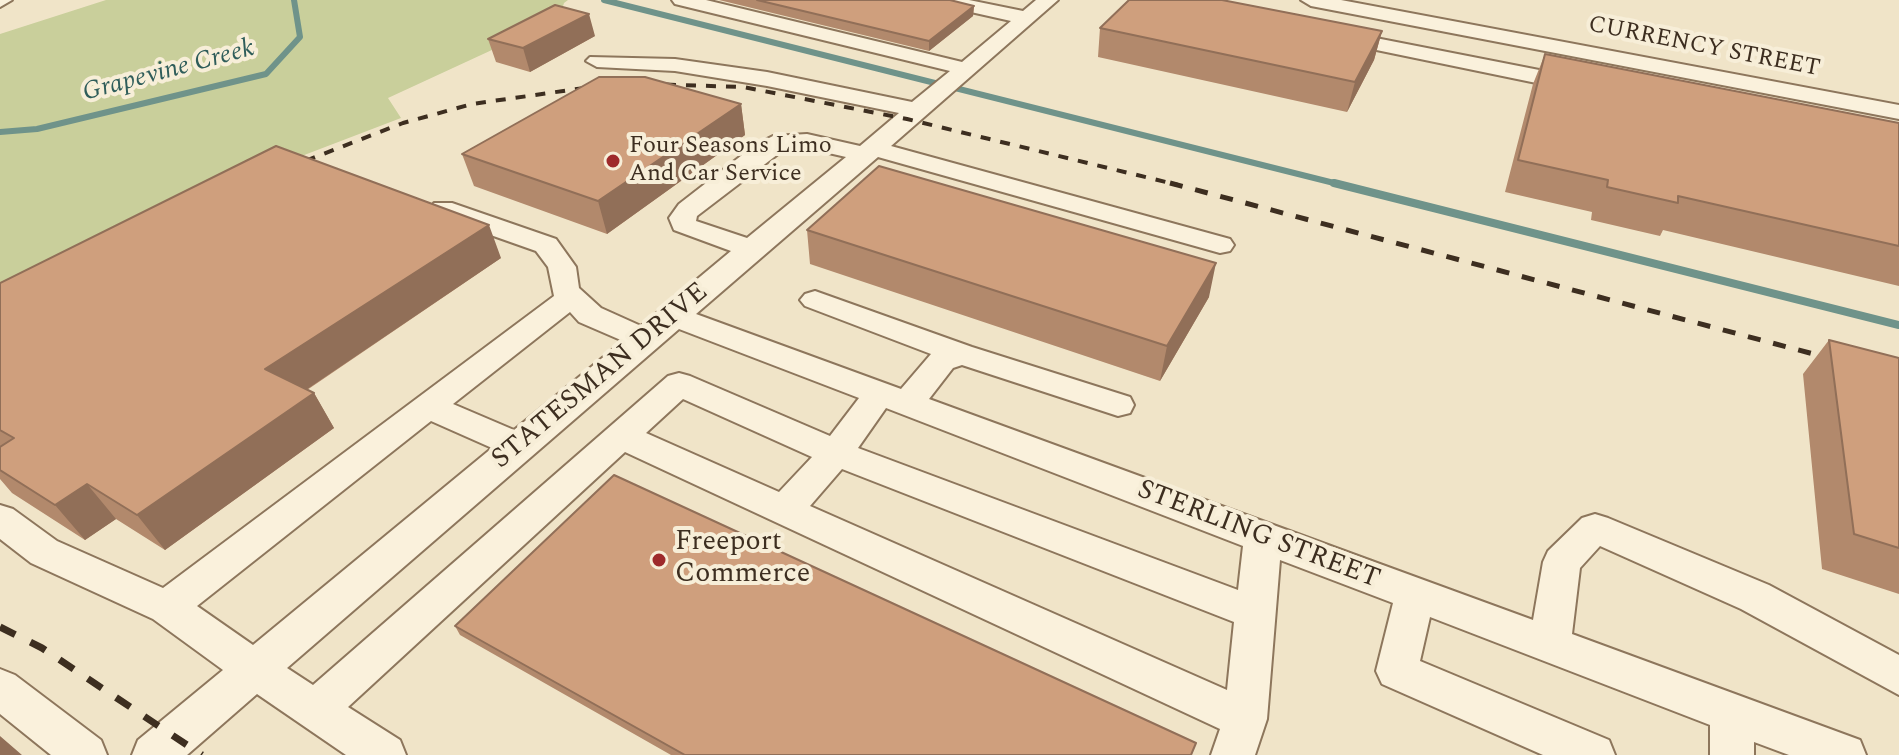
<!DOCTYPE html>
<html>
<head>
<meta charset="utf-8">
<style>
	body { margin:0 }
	canvas { display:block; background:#f0e4c8 }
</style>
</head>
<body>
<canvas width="1899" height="755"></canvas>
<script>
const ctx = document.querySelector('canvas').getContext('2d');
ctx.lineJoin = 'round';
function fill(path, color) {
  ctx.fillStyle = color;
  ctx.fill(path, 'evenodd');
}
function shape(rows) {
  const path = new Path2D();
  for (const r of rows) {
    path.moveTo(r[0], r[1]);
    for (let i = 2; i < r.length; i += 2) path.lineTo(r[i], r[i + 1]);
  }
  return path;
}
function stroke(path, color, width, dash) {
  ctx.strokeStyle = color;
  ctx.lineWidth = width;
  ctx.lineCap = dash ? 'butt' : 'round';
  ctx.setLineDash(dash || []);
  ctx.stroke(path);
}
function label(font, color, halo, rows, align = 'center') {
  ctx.font = font + ' Spectral,serif';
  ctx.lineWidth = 8;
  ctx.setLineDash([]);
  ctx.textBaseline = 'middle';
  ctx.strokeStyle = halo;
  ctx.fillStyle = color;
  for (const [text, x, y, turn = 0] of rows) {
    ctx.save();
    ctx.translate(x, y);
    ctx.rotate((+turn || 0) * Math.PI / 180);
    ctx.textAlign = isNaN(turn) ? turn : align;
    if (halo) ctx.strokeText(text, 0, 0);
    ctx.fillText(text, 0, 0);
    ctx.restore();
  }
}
fill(shape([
	[106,0,568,0,564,3,559,19,388,98,401,118,252,175,0,287,0,34]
]), '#c9cf9b');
stroke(shape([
	[604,0,1342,185],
	[0,132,37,129,266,74,300,37,294,0]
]), '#6f938a', 6);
stroke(shape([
	[1334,183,1899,325]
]), '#6f938a', 8);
const minor = shape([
	[0,0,12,0,0,7,0,0],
	[672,0,706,0,962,62,1011,21,935,4,932,0,969,0,1023,11,1036,0,1058,0,891,146,1230,239,1234,245,1230,251,1220,253,878,157,696,314,901,389,931,354,805,306,800,300,805,294,815,291,972,347,1130,397,1134,405,1130,413,1118,416,962,365,953,368,929,399,1533,620,1543,562,1548,551,1582,518,1595,514,1608,518,1769,585,1899,655,1899,695,1741,609,1600,546,1580,568,1572,634,1860,740,1866,755,1789,755,1754,742,1754,755,1710,755,1710,725,1430,617,1420,661,1609,740,1615,755,1543,755,1382,684,1376,671,1393,603,1280,560,1267,719,1255,755,1211,755,1220,729,625,452,348,707,400,740,406,755,346,755,257,694,187,755,132,755,138,740,223,670,153,619,31,563,0,539,0,505,13,509,57,541,163,588,554,296,548,267,536,251,434,215,430,209,434,203,452,203,556,239,576,267,579,288,601,308,641,326,731,251,674,230,669,218,679,204,755,145,773,136,807,134,860,146,899,113,767,86,675,71,597,67,586,61,590,57,675,59,767,72,912,102,950,71,675,4,672,0],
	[786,148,807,148,846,157,747,238,696,221,697,216,786,148],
	[570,312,579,322,623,341,514,430,453,404,570,312],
	[679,329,859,398,830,436,690,376,679,373,668,376,313,685,287,668,679,329],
	[683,399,812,457,779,492,646,433,683,399],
	[886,408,1243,546,1238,590,858,448,886,408],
	[431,421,492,448,253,645,197,606,431,421],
	[842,469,1234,622,1227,690,810,506,842,469],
	[1301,0,1341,0,1899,105,1899,119,1311,6,1301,0],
	[1335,30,1580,78,1591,85,1580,92,1328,40,1325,36,1328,32,1335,30],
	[0,669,15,675,101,740,107,755,51,755,0,714,0,669]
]);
stroke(minor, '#8d765c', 4);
fill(minor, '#faf1dc');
stroke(shape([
	[646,84,743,87,907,119,1178,185],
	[287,168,403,123,472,104,598,86]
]), '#3d2e20', 4, [10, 10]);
stroke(shape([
	[1170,183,1840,361]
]), '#3d2e20', 5, [13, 13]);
stroke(shape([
	[0,627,42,648,202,755]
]), '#3d2e20', 7, [17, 17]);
fill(shape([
	[719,0,950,0,974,6,973,16,929,51],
	[1100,28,1382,31,1374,60,1347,112,1098,57],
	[595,36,530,72,496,62,488,39],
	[1545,54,1899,123,1899,286,1663,230,1660,236,1591,220,1592,212,1505,192,1533,84],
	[741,104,745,135,607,234,474,186,462,154],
	[807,230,1209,297,1160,381,810,264],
	[501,258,307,390,314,393,334,428,165,550,116,519,85,540,12,493,0,479,0,283],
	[1829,340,1899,358,1899,594,1822,569,1803,374],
	[455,626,1196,743,1191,755,671,755,460,635]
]), '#b2896c');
fill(shape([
	[974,6,973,16,929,51,929,41],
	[589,14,595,36,530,72,523,48],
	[1382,31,1374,60,1347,112,1355,82],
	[741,104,745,135,607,234,598,201],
	[489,225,501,258,285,404,265,369],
	[1216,263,1209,297,1160,381,1167,346],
	[314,393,334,428,165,550,137,515],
	[87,484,116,519,85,540,55,505],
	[0,736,22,755,0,755]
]), '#916f58');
const building = shape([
	[757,0,950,0,974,6,929,41,757,0],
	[1129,0,1222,0,1382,31,1355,82,1100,28,1129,0],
	[555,5,589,14,523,48,488,39,555,5],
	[1545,54,1899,123,1899,246,1678,196,1678,203,1607,187,1608,180,1518,160,1545,54],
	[599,77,645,77,741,104,598,201,462,154,599,77],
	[276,146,489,225,265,369,314,393,137,515,87,484,55,505,0,470,0,447,14,438,0,430,0,283,276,146],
	[879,166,1216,263,1167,346,807,230,879,166],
	[1829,340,1899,358,1899,548,1854,534,1829,340],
	[614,475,1196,743,1191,755,685,755,455,626,614,475]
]);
fill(building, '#cf9f7d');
stroke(building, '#916f58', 2);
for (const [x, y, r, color] of [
	[613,161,8,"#9e2a2b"],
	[659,560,8,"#9e2a2b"]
]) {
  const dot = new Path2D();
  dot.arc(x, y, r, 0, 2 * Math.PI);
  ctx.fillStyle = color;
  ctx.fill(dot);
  stroke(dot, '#f7eed8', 3);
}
label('24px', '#3d2e20', '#f7eed8', [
	["CURRENCY STREET",1704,48,11]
]);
label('24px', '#3d2e20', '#f7eed8', [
	["Four Seasons Limo",629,147],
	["And Car Service",629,175]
], 'left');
label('italic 26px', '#2f5d5a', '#f7eed8', [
	["Grapevine Creek",169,72,-15]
]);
label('28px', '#3d2e20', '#f7eed8', [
	["STATESMAN DRIVE",601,377,-40],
	["STERLING STREET",1258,536,21]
]);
label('28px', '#3d2e20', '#f7eed8', [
	["Freeport",675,544],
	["Commerce",675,576]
], 'left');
</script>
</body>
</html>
